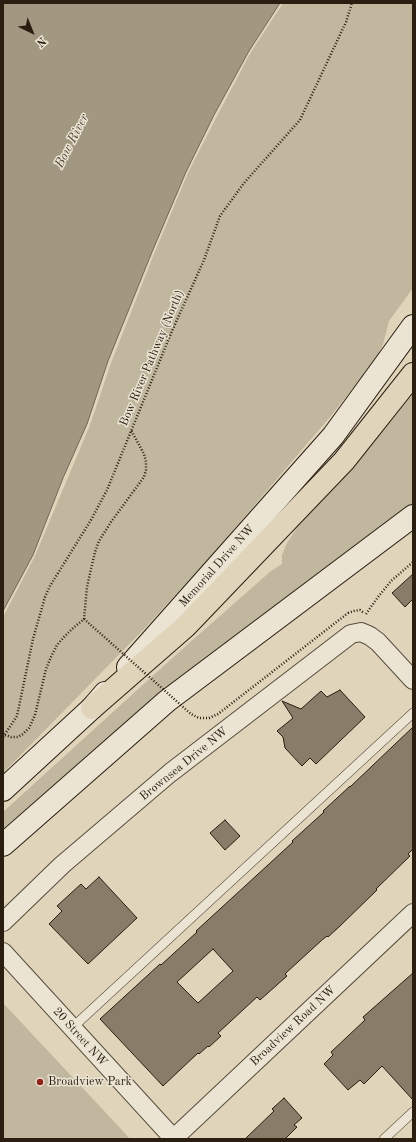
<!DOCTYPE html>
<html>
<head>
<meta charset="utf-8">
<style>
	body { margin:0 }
	#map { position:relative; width:416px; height:1142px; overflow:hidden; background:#e0d5bb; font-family:"Old Standard TT",serif }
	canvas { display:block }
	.frame { position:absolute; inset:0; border:4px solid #291e10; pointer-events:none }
	.north { position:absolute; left:12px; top:12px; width:40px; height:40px; -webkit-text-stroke:3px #ebe4d3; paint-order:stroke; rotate:137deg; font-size:11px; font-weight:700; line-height:16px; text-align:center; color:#291e10 }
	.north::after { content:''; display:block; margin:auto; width:14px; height:18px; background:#291e10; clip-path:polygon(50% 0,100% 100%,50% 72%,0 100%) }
</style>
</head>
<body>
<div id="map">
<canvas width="416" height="1142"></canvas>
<div class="frame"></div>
<div class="north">N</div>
</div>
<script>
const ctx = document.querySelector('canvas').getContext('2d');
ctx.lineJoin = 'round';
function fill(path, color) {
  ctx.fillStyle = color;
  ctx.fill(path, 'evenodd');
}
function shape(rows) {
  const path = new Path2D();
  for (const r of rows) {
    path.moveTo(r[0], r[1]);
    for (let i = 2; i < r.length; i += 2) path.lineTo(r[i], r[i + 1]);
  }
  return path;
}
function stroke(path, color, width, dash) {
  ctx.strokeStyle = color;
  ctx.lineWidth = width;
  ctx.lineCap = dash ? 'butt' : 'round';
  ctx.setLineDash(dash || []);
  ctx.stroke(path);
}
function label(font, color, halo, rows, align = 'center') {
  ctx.font = font + ' "Old Standard TT",serif';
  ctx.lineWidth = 3;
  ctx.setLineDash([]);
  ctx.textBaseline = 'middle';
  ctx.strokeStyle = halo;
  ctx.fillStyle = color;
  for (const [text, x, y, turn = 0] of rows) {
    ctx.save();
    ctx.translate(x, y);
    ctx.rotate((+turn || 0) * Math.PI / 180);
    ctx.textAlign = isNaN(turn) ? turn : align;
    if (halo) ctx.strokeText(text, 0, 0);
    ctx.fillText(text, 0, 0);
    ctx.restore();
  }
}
fill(shape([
	[283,3,413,3,413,288,389,321,383,344,377,357,330,417,211,556,146,627,3,773,3,617,35,556,90,425,111,363,154,254,188,173,217,116,251,52],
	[413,390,413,507,123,728,71,770,3,829,3,812,179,652,271,571,282,564,282,555,287,543,296,529,351,465],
	[3,1003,121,1129,130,1139,3,1139]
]), '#c1b69e');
const water = shape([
	[3,3,280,3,249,51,214,115,186,172,152,252,108,361,87,424,63,478,33,555,3,611,3,3]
]);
fill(water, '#a29781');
stroke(water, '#726754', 1);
const building = shape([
	[413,574,413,599,405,607,392,593,413,574],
	[340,690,365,717,316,764,310,758,302,766,285,748,283,737,277,731,293,718,282,701,301,709,321,691,327,697,340,690],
	[413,727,413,849,408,854,410,856,376,889,377,890,339,927,328,937,327,936,322,940,287,972,285,974,287,976,260,1000,257,997,218,1033,221,1036,209,1047,208,1046,199,1054,198,1053,163,1086,100,1019,160,964,161,965,197,932,196,931,293,842,292,841,324,812,323,811,350,786,350,787,413,727],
	[213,949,233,971,198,1003,177,982,213,949],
	[225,820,240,836,225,850,210,833,225,820],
	[99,877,137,918,88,964,49,924,62,911,57,906,81,884,86,889,99,877],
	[413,973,413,1100,382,1066,364,1084,360,1080,348,1090,324,1064,333,1055,331,1052,365,1020,363,1017,413,973],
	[284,1098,302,1118,294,1125,297,1127,285,1139,245,1139,274,1111,272,1109,284,1098]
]);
fill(building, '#887d69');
stroke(building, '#291e10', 1);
const lane = shape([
	[72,1028,413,713],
	[384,1139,413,1112]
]);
const street = shape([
	[3,922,62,865,170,773,351,634,361,632,370,636,378,642,413,680],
	[3,952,174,1139],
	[173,1139,413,913]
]);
const secondary = shape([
	[128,667,333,436,413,326],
	[3,790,92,708,105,693],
	[3,845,167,701,413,516]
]);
const highway = shape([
	[92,708,186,626,344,461,413,374]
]);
stroke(lane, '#574c3b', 10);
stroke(street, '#574c3b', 20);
stroke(secondary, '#291e10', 24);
stroke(highway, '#291e10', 24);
stroke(shape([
	[348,613,354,611,360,610,364,613],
	[366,614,378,597,391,581,413,562],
	[5,735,11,737,18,737,23,734,29,728,35,715,46,669,51,657,57,645,64,637,72,629,84,619,87,587,91,569,95,552,99,541,111,522,144,477,146,470,146,462,144,454,131,430],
	[3,737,17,716,33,639,45,597,50,586,91,520,107,490,172,331,204,260,220,216,244,183,300,120,346,22,352,3]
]), '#291e10', 2.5, [1, 2]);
stroke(lane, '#ebe4d3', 9);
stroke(street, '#ebe4d3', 18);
stroke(secondary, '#ebe4d3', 22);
stroke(highway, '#e0d5bb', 22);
stroke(shape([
	[84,619,191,714,199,718,209,718,218,714,348,613]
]), '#291e10', 2.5, [1, 2]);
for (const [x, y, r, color] of [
	[40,1082,4,"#8f2418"]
]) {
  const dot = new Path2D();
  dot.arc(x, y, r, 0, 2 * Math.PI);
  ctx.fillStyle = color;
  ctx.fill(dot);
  stroke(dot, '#ebe4d3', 1.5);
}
label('12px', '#291e10', '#ebe4d3', [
	["Bow River Pathway (North)",152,358,-67],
	["Memorial Drive NW",217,566,-48],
	["Brownsea Drive NW",184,764,-39],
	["Broadview Road NW",293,1026,-43],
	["20 Street NW",80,1037,48]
]);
label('12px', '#291e10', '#ebe4d3', [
	["Broadview Park",48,1082]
], 'left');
label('italic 13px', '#534838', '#ebe4d3', [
	["Bow River",72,141,-63]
]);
</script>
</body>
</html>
